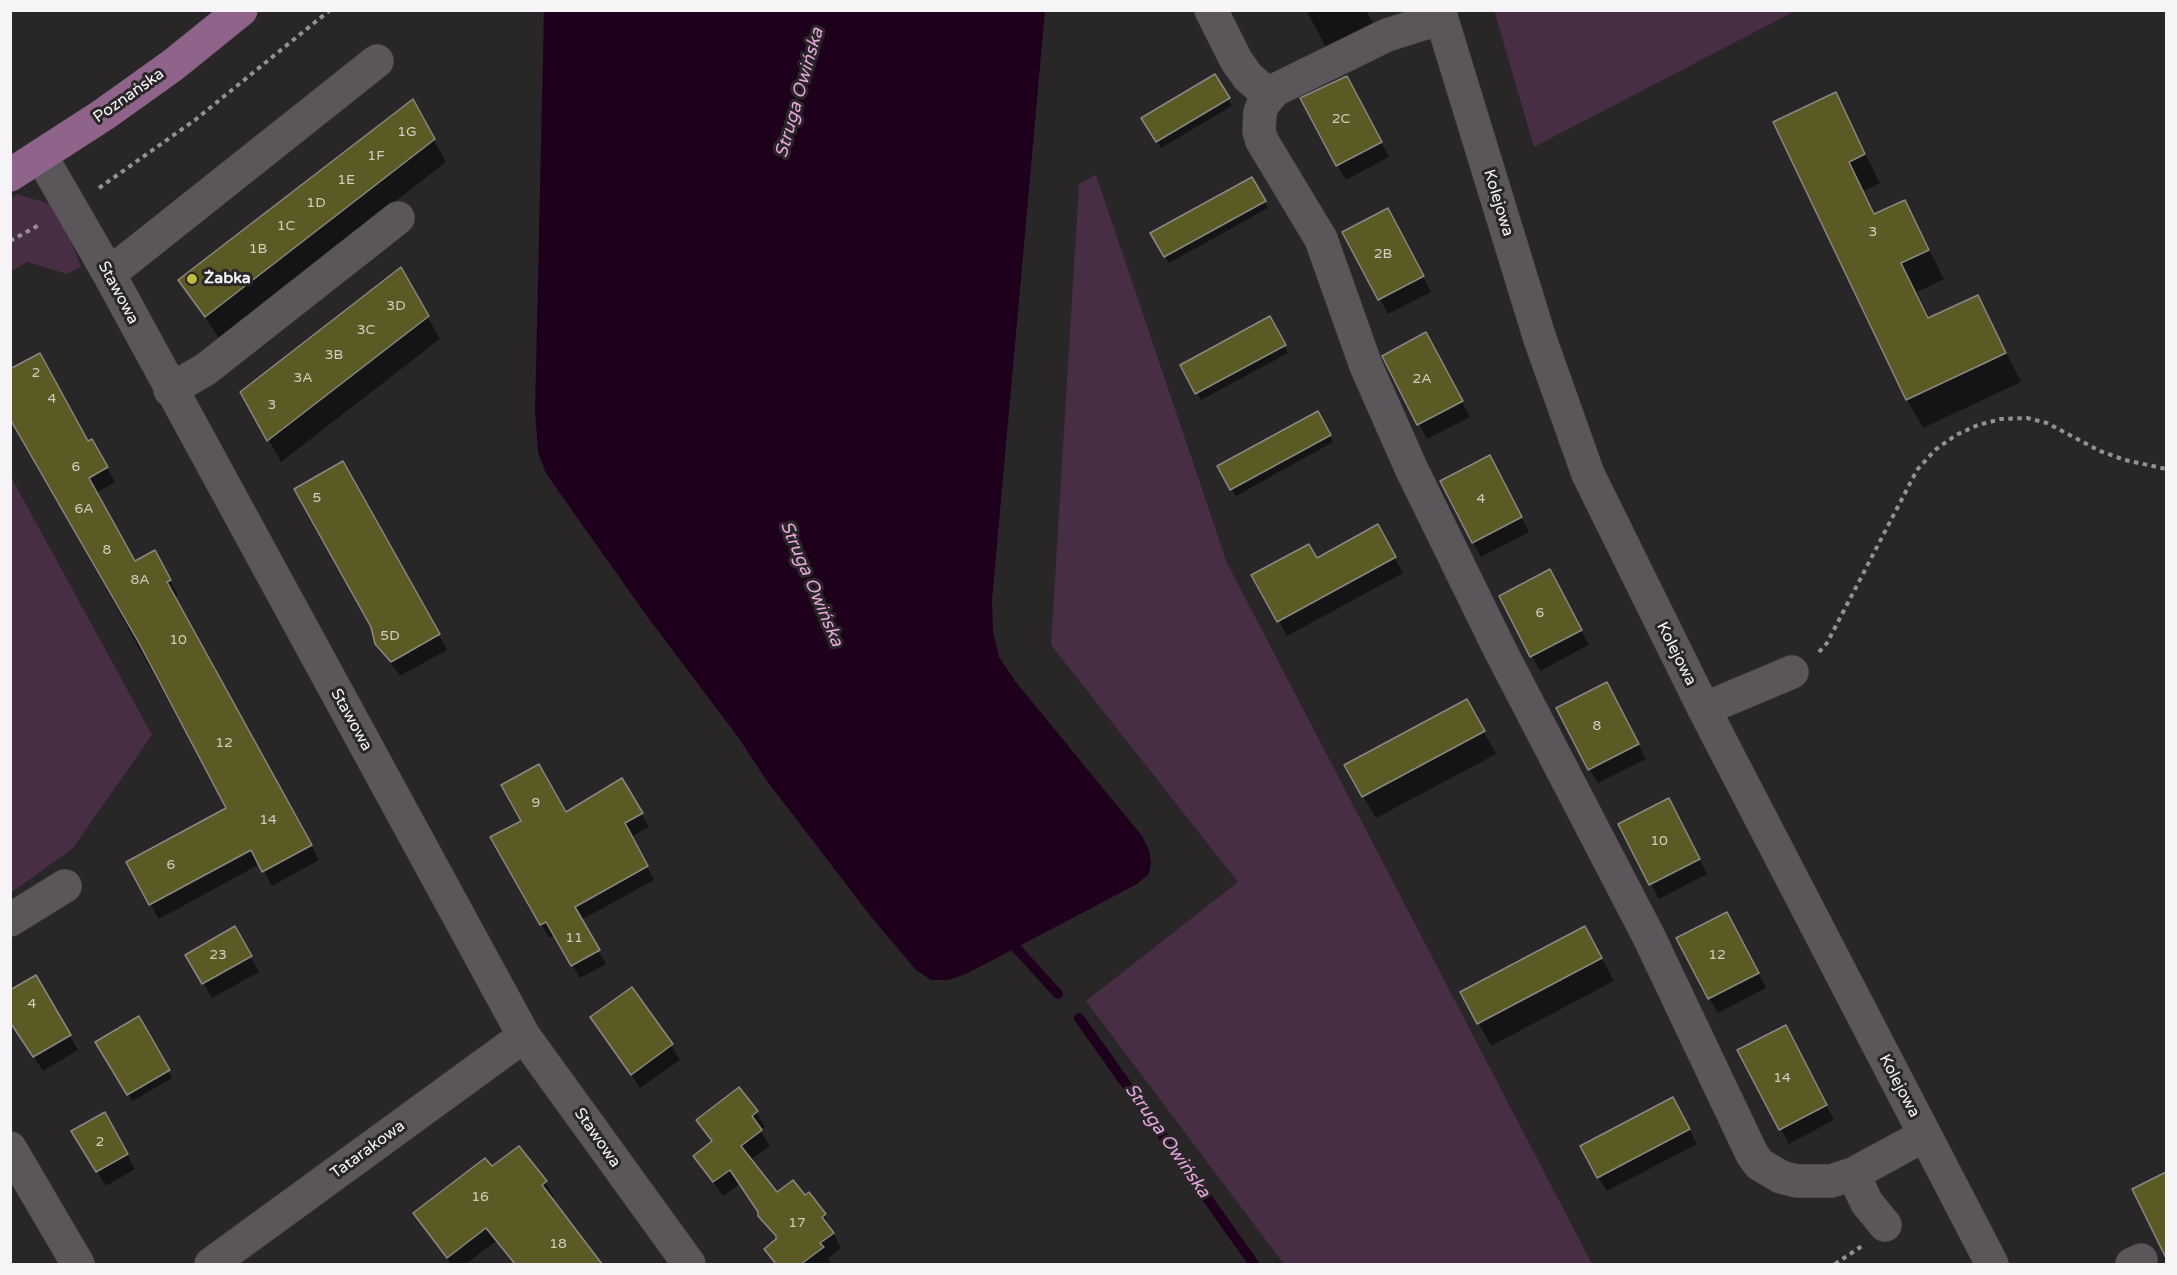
<!DOCTYPE html>
<html>
<head>
<meta charset="utf-8">
<style>
	body { margin:0 }
	#map { position:relative; width:2177px; height:1275px; overflow:hidden; background:#292628; font-family:"Varela Round",sans-serif }
	canvas { display:block }
	.frame { position:absolute; inset:0; border:12px solid #f6f4f6; pointer-events:none }
</style>
</head>
<body>
<div id="map">
<canvas width="2177" height="1275"></canvas>
<div class="frame"></div>
</div>
<script>
const ctx = document.querySelector('canvas').getContext('2d');
ctx.lineJoin = 'round';
function fill(path, color) {
  ctx.fillStyle = color;
  ctx.fill(path, 'evenodd');
}
function shape(rows) {
  const path = new Path2D();
  for (const r of rows) {
    path.moveTo(r[0], r[1]);
    for (let i = 2; i < r.length; i += 2) path.lineTo(r[i], r[i + 1]);
  }
  return path;
}
function stroke(path, color, width, dash) {
  ctx.strokeStyle = color;
  ctx.lineWidth = width;
  ctx.lineCap = dash ? 'butt' : 'round';
  ctx.setLineDash(dash || []);
  ctx.stroke(path);
}
function label(font, color, halo, rows, align = 'center') {
  ctx.font = font + ' "Varela Round",sans-serif';
  ctx.lineWidth = 6;
  ctx.setLineDash([]);
  ctx.textBaseline = 'middle';
  ctx.strokeStyle = halo;
  ctx.fillStyle = color;
  for (const [text, x, y, turn = 0] of rows) {
    ctx.save();
    ctx.translate(x, y);
    ctx.rotate((+turn || 0) * Math.PI / 180);
    ctx.textAlign = isNaN(turn) ? turn : align;
    if (halo) ctx.strokeText(text, 0, 0);
    ctx.fillText(text, 0, 0);
    ctx.restore();
  }
}
fill(shape([
	[1494,10,1795,10,1795,11,1534,147],
	[1096,175,1227,563,1592,1264,1284,1264,1086,1001,1238,882,1051,645,1079,184],
	[17,194,56,206,81,266,67,274,28,262,11,271,11,198],
	[11,477,152,735,73,848,11,893]
]), '#472e44');
fill(shape([
	[544,11,1045,11,992,600,993,632,999,657,1015,681,1142,836,1149,850,1151,862,1149,874,1137,884,966,974,948,980,931,980,916,970,872,918,767,781,738,737,649,619,559,492,545,471,538,452,535,411]
]), '#1e001c');
fill(shape([
	[1306,10,1366,10,1377,31,1330,55],
	[1214,76,1232,106,1161,148,1143,118],
	[1355,92,1389,157,1346,180,1337,165],
	[1835,94,1880,183,1864,191,1876,215,1905,202,1944,279,1917,292,1930,319,1978,297,2021,382,1923,428,1907,400,1775,123],
	[412,101,446,162,219,338,180,281],
	[1252,179,1268,208,1169,263,1152,234],
	[1396,224,1431,292,1388,314,1344,232],
	[400,269,440,339,281,462,242,392],
	[1270,318,1288,353,1201,400,1182,366],
	[1434,349,1470,417,1427,439,1384,356],
	[1317,413,1333,442,1236,496,1219,467],
	[10,415,88,443,92,441,115,482,96,493,135,563,154,553,178,595,174,598,319,860,272,886,260,864,159,919,151,905,258,848,228,809],
	[342,463,447,650,400,676,377,644],
	[1498,472,1529,532,1481,557,1473,542],
	[1377,526,1403,573,1287,636,1253,575,1316,560],
	[1558,586,1589,645,1540,671,1532,656],
	[1615,699,1646,759,1598,783,1589,769],
	[1479,723,1496,754,1376,818,1363,796],
	[621,780,649,827,631,837,654,880,581,920,606,964,580,978,555,935,549,938,492,838,565,814],
	[1676,814,1707,874,1659,899,1620,824],
	[234,928,259,972,212,998,187,955],
	[1735,928,1766,988,1718,1013,1709,998],
	[1597,950,1614,981,1491,1046,1462,992],
	[35,977,78,1050,43,1071,10,1020],
	[138,1018,172,1078,132,1101,97,1042],
	[592,1018,671,1045,680,1060,640,1088],
	[1793,1042,1834,1120,1789,1144,1739,1051],
	[756,1112,765,1127,760,1130,770,1146,750,1160,777,1194,804,1197,824,1215,841,1248,828,1258,831,1262,828,1264,775,1264,766,1249,777,1241,740,1184,723,1196,695,1156,713,1143,698,1120],
	[1681,1114,1697,1144,1607,1191,1598,1177],
	[113,1128,135,1169,106,1186,81,1146],
	[2166,1174,2166,1255,2134,1190],
	[545,1182,554,1197,551,1199,601,1264,514,1264,496,1241,466,1264,451,1264,415,1214]
]), '#0007');
stroke(shape([
	[1008,939,1058,994],
	[1079,1018,1254,1264]
]), '#1e001c', 10);
const building = shape([
	[1215,74,1230,98,1156,142,1141,118,1215,74],
	[1347,76,1382,142,1336,166,1300,98,1347,76],
	[1836,92,1865,154,1849,162,1874,214,1905,200,1929,250,1901,263,1928,318,1978,295,2006,353,1906,400,1773,122,1836,92],
	[413,99,435,139,205,317,178,280,413,99],
	[1252,177,1266,201,1164,257,1150,233,1252,177],
	[1388,208,1424,276,1378,300,1342,232,1388,208],
	[401,267,429,316,267,441,240,392,401,267],
	[1270,316,1286,345,1195,394,1180,365,1270,316],
	[1426,332,1463,401,1417,425,1382,356,1426,332],
	[40,353,88,441,92,439,108,467,89,478,135,561,155,550,171,580,167,582,312,845,262,872,251,850,149,905,126,862,226,808,139,643,10,419,10,369,40,353],
	[1318,411,1331,435,1230,490,1217,466,1318,411],
	[1490,455,1522,517,1472,543,1440,481,1490,455],
	[343,461,440,634,391,662,375,644,371,627,294,489,343,461],
	[1378,524,1396,557,1277,622,1251,575,1309,544,1317,558,1378,524],
	[1550,569,1582,630,1530,657,1499,596,1550,569],
	[1607,682,1639,744,1588,770,1556,708,1607,682],
	[1467,699,1485,731,1362,797,1344,765,1467,699],
	[539,764,566,812,622,778,643,813,625,823,648,866,575,907,600,950,571,966,546,922,540,925,490,837,521,821,501,785,539,764],
	[1669,798,1700,859,1649,885,1618,824,1669,798],
	[1727,912,1759,973,1708,999,1676,938,1727,912],
	[235,926,252,956,202,984,185,955,235,926],
	[1585,926,1602,958,1477,1024,1460,992,1585,926],
	[36,975,71,1035,33,1057,10,1022,10,990,36,975],
	[632,987,673,1044,631,1075,590,1017,632,987],
	[139,1016,170,1070,127,1095,95,1042,139,1016],
	[1786,1025,1827,1105,1779,1130,1737,1050,1786,1025],
	[739,1087,758,1111,752,1116,762,1130,741,1146,777,1192,793,1180,805,1195,809,1192,826,1214,822,1217,834,1233,820,1243,824,1247,801,1264,776,1264,764,1249,776,1239,776,1236,758,1216,758,1212,730,1170,713,1182,693,1156,712,1141,696,1120,739,1087],
	[1673,1097,1690,1129,1597,1178,1580,1146,1673,1097],
	[105,1112,128,1154,96,1172,71,1131,105,1112],
	[519,1146,547,1181,542,1185,602,1264,515,1264,486,1228,447,1258,413,1213,485,1158,492,1166,519,1146],
	[2166,1172,2166,1258,2132,1189,2166,1172]
]);
fill(building, '#5c5a24');
stroke(building, '#888984', 1.5);
const minor = shape([
	[1211,10,1236,60,1248,77,1269,95],
	[1439,10,1540,339,1588,474,1704,709,1992,1264],
	[1441,18,1387,35,1275,90,1263,104,1260,113,1259,131,1262,141,1321,239,1366,366,1411,468,1500,650,1649,937,1752,1154,1759,1164,1781,1177,1797,1181,1831,1181,1853,1174,1925,1135],
	[41,156,109,274,524,1036,689,1264],
	[109,274,377,61],
	[170,390,206,369,398,218],
	[1704,709,1792,672],
	[10,920,65,886],
	[10,1148,78,1264],
	[1853,1174,1867,1203,1885,1225],
	[211,1264,524,1036],
	[2132,1264,2141,1260]
]);
const major = shape([
	[10,175,103,115,173,65,241,10]
]);
stroke(minor, '#444143', 34);
stroke(major, '#444143', 34);
stroke(shape([
	[99,188,195,120,330,10],
	[10,241,41,224],
	[1819,652,1827,643,1917,470,1935,450,1956,435,1978,425,2001,419,2027,418,2047,423,2100,451,2125,460,2166,469],
	[1835,1264,1862,1246]
]), '#939193', 4, [4.5, 4.5]);
stroke(minor, '#5a5659', 33);
stroke(major, '#90648a', 33);
for (const [x, y, r, color] of [
	[192,279,6,"#c2bd3f"]
]) {
  const dot = new Path2D();
  dot.arc(x, y, r, 0, 2 * Math.PI);
  ctx.fillStyle = color;
  ctx.fill(dot);
  stroke(dot, '#292628', 2);
}
label('14px', '#d0cec2', null, [
	["2C",1341,119],
	["1G",407,132],
	["1F",376,156],
	["1E",346,180],
	["1D",316,203],
	["1C",286,226],
	["3",1873,232],
	["1B",258,249],
	["2B",1383,254],
	["3D",396,306],
	["3C",366,330],
	["3B",334,355],
	["2",36,373],
	["3A",303,378],
	["2A",1422,379],
	["4",52,399],
	["3",272,405],
	["6",76,467],
	["5",317,498],
	["4",1481,499],
	["6A",84,509],
	["8",107,550],
	["8A",140,580],
	["6",1540,613],
	["5D",390,636],
	["10",178,640],
	["8",1597,726],
	["12",224,743],
	["9",536,803],
	["14",268,820],
	["10",1659,841],
	["6",171,865],
	["11",574,938],
	["23",218,955],
	["12",1717,955],
	["4",32,1004],
	["14",1782,1078],
	["2",100,1142],
	["16",480,1197],
	["17",797,1223],
	["18",558,1244]
]);
label('16px', '#f6f4f6', '#292628', [
	["Poznańska",129,96,-35],
	["Kolejowa",1498,203,73],
	["Stawowa",118,293,62],
	["Kolejowa",1676,654,63],
	["Stawowa",351,720,61],
	["Kolejowa",1899,1086,62],
	["Stawowa",597,1138,55],
	["Tatarakowa",368,1150,-36]
]);
label('bold 16px', '#f6f4f6', '#292628', [
	["Żabka",204,279]
], 'left');
label('italic 18px', '#e6a5dd', '#292628', [
	["Struga Owińska",800,93,-74],
	["Struga Owińska",811,584,67],
	["Struga Owińska",1167,1141,55]
]);
</script>
</body>
</html>
